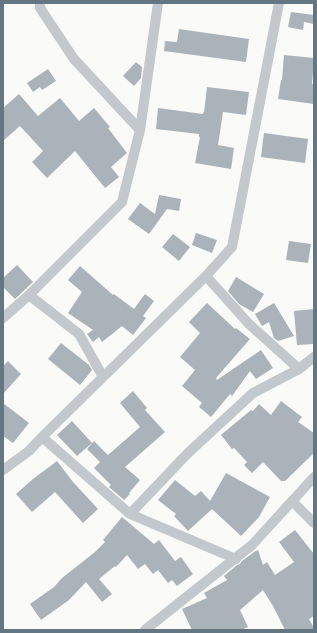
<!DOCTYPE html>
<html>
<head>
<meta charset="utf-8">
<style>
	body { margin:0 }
	#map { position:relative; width:317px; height:633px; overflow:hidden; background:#fafaf8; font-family:"Roboto Condensed",sans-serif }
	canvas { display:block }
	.frame { position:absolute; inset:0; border:4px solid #657683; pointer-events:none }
</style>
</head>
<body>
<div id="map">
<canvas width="317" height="633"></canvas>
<div class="frame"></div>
</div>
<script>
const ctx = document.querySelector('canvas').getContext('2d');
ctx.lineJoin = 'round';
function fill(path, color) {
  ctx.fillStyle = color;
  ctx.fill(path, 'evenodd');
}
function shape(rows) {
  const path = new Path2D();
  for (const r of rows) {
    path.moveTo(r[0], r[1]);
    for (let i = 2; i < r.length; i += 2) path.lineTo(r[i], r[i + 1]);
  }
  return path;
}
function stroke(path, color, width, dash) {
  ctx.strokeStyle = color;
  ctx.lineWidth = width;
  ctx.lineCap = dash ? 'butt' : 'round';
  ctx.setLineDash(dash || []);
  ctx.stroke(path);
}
fill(shape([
	[291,12,314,15,314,24,304,22,303,30,288,27],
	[179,29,249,39,246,62,164,51,165,41,177,42],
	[284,55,314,58,312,84,314,84,314,104,278,99,281,80,282,80],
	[136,62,142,67,141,78,134,86,123,76],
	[48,69,56,81,42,90,40,87,33,92,27,83],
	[207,87,249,92,246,115,223,112,218,145,234,148,231,169,195,163,200,137,199,137,199,134,156,129,158,108,203,114,203,112,204,113],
	[19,94,38,116,60,98,79,121,94,108,110,127,108,128,127,153,111,167,119,177,105,188,75,151,47,178,32,162,43,151,20,126,3,141,3,108],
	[264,133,308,139,305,163,261,157],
	[159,195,181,199,179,211,167,209,149,234,128,219,140,203,155,214],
	[196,233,217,240,212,253,192,245],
	[173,234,190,247,179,261,162,247],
	[289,241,311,244,308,263,286,260],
	[17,265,33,282,15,299,3,287,3,278],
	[80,266,113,295,114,294,134,309,145,294,154,301,143,316,146,318,133,335,122,326,102,342,99,337,93,342,87,334,93,330,68,313,82,292,68,280],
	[236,277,264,294,253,312,239,304,228,291],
	[207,303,235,329,236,328,250,339,216,378,217,380,261,350,273,368,256,379,250,371,232,396,230,394,211,417,199,407,202,403,182,386,195,370,180,357,200,333,189,322],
	[274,303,294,336,278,341,274,338,269,322,262,326,255,314],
	[314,309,314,344,297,345,294,311],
	[61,343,89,365,92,370,80,385,48,359],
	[8,361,21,374,3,394,3,366],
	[133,391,147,408,145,410,165,432,125,467,140,480,129,493,130,494,124,500,109,487,111,485,94,468,100,462,87,449,94,441,108,455,140,427,120,403],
	[281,401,302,417,298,422,314,433,314,453,285,481,281,481,263,462,252,473,244,465,247,462,234,448,232,449,221,435,251,410,253,411,259,404,271,415],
	[3,403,29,423,13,443,3,436],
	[72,421,92,443,77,456,57,435],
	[57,461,73,482,98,509,83,523,55,492,32,512,16,494,33,479],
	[226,473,270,497,259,517,241,536,212,509,188,531,174,516,176,514,158,500,175,480,195,496,201,491,210,501],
	[122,517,154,544,159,540,175,561,181,557,193,574,177,586,172,580,168,583,158,570,153,574,145,564,138,569,127,555,116,567,115,566,99,579,112,594,102,602,86,582,69,600,41,620,30,604,54,587,62,578,95,552,105,542,103,540],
	[295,530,314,554,314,616,309,619,314,628,314,630,285,630,273,606,263,590,240,610,248,627,241,630,192,630,182,609,207,598,204,593,227,580,224,576,237,565,240,564,242,561,254,552,258,550,263,565,267,562,275,575,294,562,279,542]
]), '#aab3b9');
stroke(shape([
	[40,3,40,8,74,59,140,130],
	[206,276,249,324,299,369],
	[29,295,79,334,103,377],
	[3,318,29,295,122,202,140,130,158,3],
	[42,437,130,514,236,559],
	[3,470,29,451,42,437,206,276,232,247,279,3],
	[292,501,314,523],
	[130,514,188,453,253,393,299,369,314,357],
	[145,630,252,545,314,477]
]), '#c3c8cc', 10);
</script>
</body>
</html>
